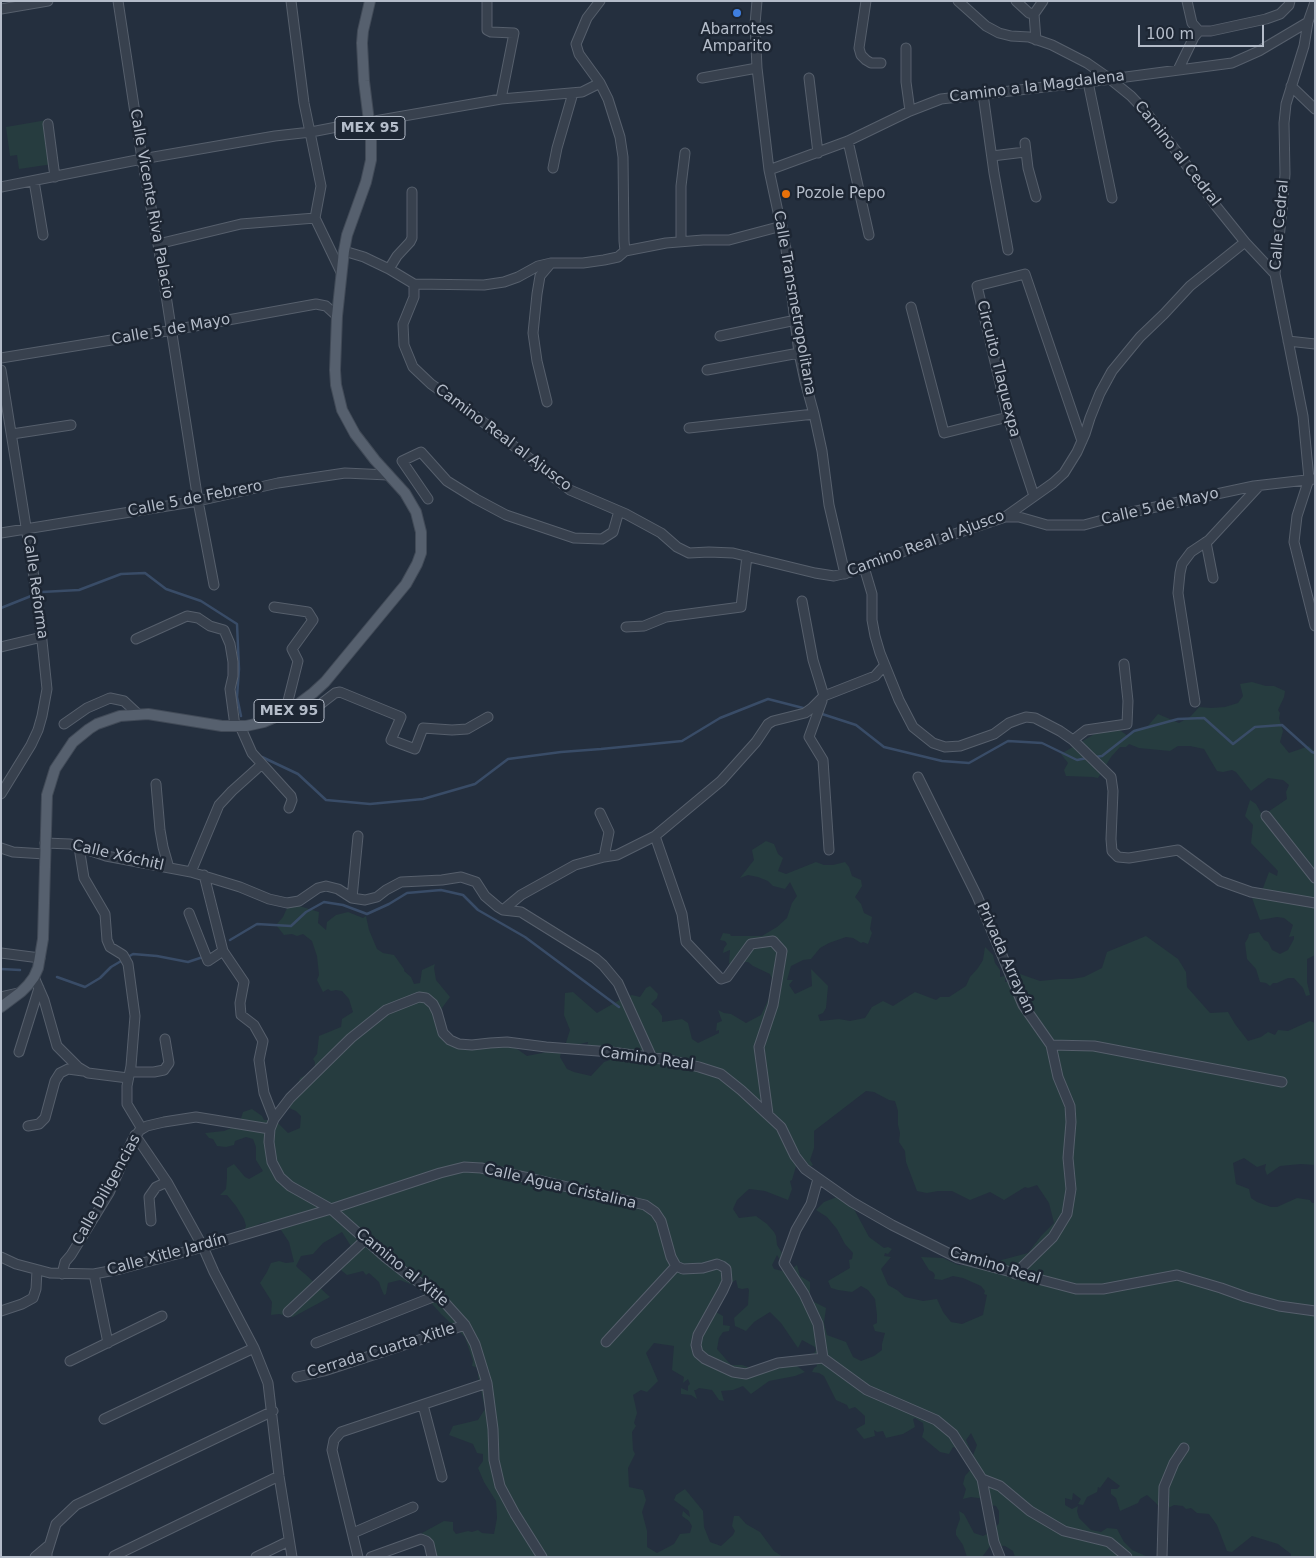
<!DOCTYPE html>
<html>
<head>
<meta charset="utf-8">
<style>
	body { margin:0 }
	#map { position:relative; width:1316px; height:1558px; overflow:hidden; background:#242f3e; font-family:"DejaVu Sans",sans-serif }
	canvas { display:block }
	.frame { position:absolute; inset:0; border:2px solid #b4bcc9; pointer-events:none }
	.scale { position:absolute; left:1138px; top:25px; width:126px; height:22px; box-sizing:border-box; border:2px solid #b4bcc9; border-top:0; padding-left:6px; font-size:15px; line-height:18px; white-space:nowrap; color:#b4bcc9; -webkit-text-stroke:4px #1d2633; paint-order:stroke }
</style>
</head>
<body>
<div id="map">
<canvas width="1316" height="1558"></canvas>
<div class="frame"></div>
<div class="scale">100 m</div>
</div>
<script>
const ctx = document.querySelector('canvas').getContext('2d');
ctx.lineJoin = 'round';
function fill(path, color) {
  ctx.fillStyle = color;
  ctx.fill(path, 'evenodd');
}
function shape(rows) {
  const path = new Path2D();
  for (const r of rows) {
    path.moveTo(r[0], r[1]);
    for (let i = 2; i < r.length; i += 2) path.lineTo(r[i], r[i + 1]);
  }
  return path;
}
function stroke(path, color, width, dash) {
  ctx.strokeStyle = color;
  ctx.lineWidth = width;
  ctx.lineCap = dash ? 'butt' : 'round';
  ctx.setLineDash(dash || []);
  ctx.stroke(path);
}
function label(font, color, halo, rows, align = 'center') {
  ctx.font = font + ' "DejaVu Sans",sans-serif';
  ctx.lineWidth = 5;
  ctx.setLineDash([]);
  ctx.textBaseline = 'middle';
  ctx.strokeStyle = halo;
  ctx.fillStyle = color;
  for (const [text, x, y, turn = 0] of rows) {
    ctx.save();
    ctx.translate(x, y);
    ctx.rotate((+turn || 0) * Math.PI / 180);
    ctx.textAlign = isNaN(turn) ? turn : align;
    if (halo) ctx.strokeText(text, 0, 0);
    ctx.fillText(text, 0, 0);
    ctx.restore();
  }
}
fill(shape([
	[47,120,53,164,19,169,17,155,10,156,6,127],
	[1252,682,1266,686,1274,686,1285,691,1284,697,1278,710,1280,713,1279,718,1283,731,1280,742,1289,753,1309,746,1315,752,1315,955,1307,959,1307,982,1310,995,1306,996,1303,988,1294,978,1288,978,1277,983,1273,983,1270,986,1266,983,1260,982,1256,969,1247,959,1245,943,1248,938,1249,934,1259,932,1264,940,1268,942,1272,950,1280,954,1288,950,1294,939,1294,936,1289,937,1293,925,1284,918,1277,917,1260,920,1252,898,1263,888,1269,872,1277,876,1278,871,1251,843,1253,825,1245,816,1250,800,1256,804,1261,813,1265,814,1287,799,1286,792,1289,785,1283,780,1268,778,1251,791,1236,772,1232,770,1223,772,1217,771,1204,749,1190,746,1178,746,1170,751,1139,748,1129,744,1126,747,1120,747,1111,757,1098,778,1093,777,1066,776,1064,770,1068,763,1061,754,1101,730,1118,729,1128,736,1137,730,1139,730,1147,727,1158,714,1179,723,1191,716,1199,707,1211,708,1225,707,1238,703,1243,696,1240,684],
	[766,841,774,844,778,854,783,858,778,871,786,874,816,862,824,865,833,865,845,862,849,867,852,876,861,880,862,886,855,897,861,904,864,913,872,917,870,929,872,933,868,944,863,942,861,943,853,938,846,937,829,943,820,948,811,959,803,960,791,966,787,980,793,980,789,985,795,994,812,986,811,969,828,986,826,1008,823,1013,818,1015,820,1021,839,1019,850,1021,865,1018,872,1007,883,1001,893,1006,915,992,936,1000,940,997,949,997,966,986,970,977,978,968,983,960,985,947,993,955,995,963,1000,970,1000,977,1005,976,1005,982,1009,981,1020,974,1040,981,1060,979,1072,979,1084,977,1102,968,1107,952,1146,936,1178,959,1186,972,1187,987,1210,1013,1228,1012,1235,1024,1248,1041,1261,1037,1268,1032,1275,1035,1278,1030,1288,1031,1310,1021,1315,1023,1315,1165,1301,1164,1280,1166,1267,1175,1265,1169,1266,1164,1257,1167,1244,1158,1233,1163,1236,1184,1249,1189,1251,1198,1257,1202,1271,1207,1277,1207,1297,1198,1310,1200,1312,1203,1315,1203,1315,1557,1291,1557,1291,1554,1278,1544,1252,1536,1232,1552,1227,1551,1217,1525,1209,1514,1197,1513,1191,1508,1186,1509,1183,1506,1174,1505,1163,1511,1161,1507,1158,1506,1156,1503,1147,1495,1140,1499,1138,1503,1120,1511,1116,1498,1111,1494,1111,1489,1117,1489,1120,1486,1108,1477,1100,1488,1098,1487,1097,1492,1087,1497,1083,1505,1078,1504,1081,1499,1073,1493,1072,1500,1065,1498,1065,1505,1072,1509,1078,1506,1077,1511,1079,1518,1091,1530,1101,1532,1107,1528,1117,1529,1124,1542,1132,1550,1148,1557,1015,1557,1013,1551,1005,1546,991,1545,982,1557,967,1557,963,1545,956,1535,956,1530,960,1519,959,1511,964,1514,974,1533,983,1536,994,1530,999,1523,999,1511,996,1506,991,1505,985,1499,971,1497,963,1499,966,1489,963,1484,965,1476,973,1467,972,1458,977,1445,971,1433,966,1440,972,1454,964,1456,961,1450,953,1447,949,1454,940,1452,922,1437,924,1430,923,1423,915,1418,913,1419,915,1427,903,1434,886,1438,883,1431,877,1432,874,1430,875,1436,864,1439,856,1429,865,1424,865,1416,855,1407,849,1409,847,1405,836,1400,824,1376,819,1373,812,1372,814,1368,817,1366,813,1355,816,1350,815,1347,802,1340,798,1348,781,1323,770,1312,754,1322,746,1331,735,1326,734,1318,748,1305,749,1290,748,1288,742,1289,738,1288,736,1280,717,1291,718,1299,714,1311,723,1316,723,1325,730,1326,729,1331,723,1332,719,1338,717,1349,731,1365,742,1365,757,1370,781,1368,793,1363,805,1372,795,1376,769,1381,751,1394,743,1386,733,1390,721,1391,724,1401,719,1400,712,1390,699,1388,696,1390,694,1390,697,1399,691,1395,681,1394,681,1388,688,1391,688,1386,690,1384,688,1379,683,1383,684,1377,672,1370,674,1346,654,1343,646,1353,658,1381,647,1392,641,1390,633,1395,637,1413,634,1423,636,1426,632,1432,633,1450,635,1454,628,1468,629,1487,643,1490,646,1500,642,1512,647,1531,647,1547,657,1553,674,1544,680,1534,690,1533,692,1526,689,1521,682,1516,683,1511,690,1517,689,1511,674,1500,676,1495,685,1489,703,1511,704,1527,710,1542,721,1546,733,1535,735,1531,732,1526,734,1516,739,1516,746,1524,760,1532,774,1551,783,1557,428,1557,429,1549,422,1533,444,1521,453,1522,453,1530,456,1534,468,1531,472,1532,478,1530,482,1533,494,1534,497,1518,496,1501,484,1482,478,1468,483,1461,483,1454,477,1453,473,1444,449,1435,453,1426,478,1420,485,1409,478,1376,479,1368,472,1366,473,1361,465,1337,441,1314,425,1296,420,1288,400,1280,388,1283,386,1294,384,1295,381,1288,379,1282,369,1273,366,1275,363,1271,347,1275,342,1271,338,1265,354,1251,342,1232,323,1243,313,1254,301,1256,296,1266,299,1269,305,1274,330,1297,293,1317,279,1314,271,1315,272,1302,260,1283,267,1272,271,1263,279,1261,286,1263,294,1262,289,1242,279,1227,271,1222,261,1223,243,1233,246,1226,244,1219,236,1206,227,1195,220,1195,226,1189,227,1177,227,1168,234,1164,245,1177,249,1179,263,1171,256,1160,256,1147,253,1139,246,1137,235,1141,234,1145,226,1147,217,1146,213,1139,209,1138,205,1133,224,1131,239,1125,243,1112,252,1109,262,1116,264,1120,275,1120,288,1133,300,1128,301,1116,296,1111,282,1105,284,1098,292,1089,297,1087,300,1078,314,1071,315,1062,313,1059,317,1054,319,1036,341,1027,342,1019,353,1012,349,999,342,991,336,990,331,991,328,989,323,992,317,980,319,975,317,956,312,941,303,934,297,936,292,934,284,935,276,925,283,917,292,897,297,900,296,905,319,912,318,923,326,930,327,922,336,915,348,912,363,918,366,916,369,930,377,949,383,953,394,955,404,969,404,971,411,977,414,984,420,983,422,970,435,964,434,968,436,980,450,997,442,1008,437,1025,438,1034,454,1043,513,1046,527,1056,562,1049,560,1057,567,1069,574,1072,591,1076,604,1062,610,1060,605,1055,587,1047,588,1042,580,1044,573,1048,564,1049,570,1030,564,1015,565,993,573,992,597,1013,623,998,632,995,640,997,646,988,650,986,658,994,657,998,651,1004,658,1010,662,1016,662,1022,682,1019,688,1023,692,1039,698,1043,719,1033,719,1030,716,1031,717,1023,722,1021,718,1010,724,1013,731,1014,746,1023,761,1015,771,994,772,979,770,974,753,966,748,962,742,962,733,968,729,963,730,950,723,953,724,948,727,944,725,941,720,940,723,933,730,934,731,936,762,936,777,927,787,918,792,903,797,896,790,882,785,889,773,886,768,881,758,877,748,875,740,878,754,860,752,850],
	[866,1091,874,1092,889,1100,895,1101,898,1111,898,1125,900,1133,899,1142,905,1151,906,1162,917,1191,927,1193,938,1191,952,1191,970,1200,990,1192,1004,1200,1025,1187,1028,1188,1037,1185,1049,1203,1054,1223,1041,1236,1028,1253,979,1266,958,1265,943,1258,921,1257,929,1270,933,1272,935,1275,934,1279,942,1280,953,1276,963,1278,981,1286,985,1291,984,1294,987,1295,983,1315,962,1324,951,1322,943,1312,937,1299,923,1301,905,1297,897,1290,888,1285,881,1269,891,1257,884,1256,885,1253,888,1254,892,1249,888,1247,884,1248,869,1237,855,1211,842,1195,824,1202,816,1210,827,1217,837,1229,845,1244,853,1253,852,1259,849,1260,850,1268,828,1281,831,1288,838,1290,852,1292,861,1286,868,1290,875,1299,877,1315,877,1323,873,1325,875,1331,885,1333,882,1344,882,1350,874,1356,861,1361,853,1357,846,1342,827,1335,824,1323,826,1308,810,1300,810,1282,800,1276,797,1265,787,1272,774,1269,772,1265,777,1255,780,1260,782,1253,777,1245,776,1236,774,1232,767,1224,756,1216,739,1218,733,1209,737,1200,749,1189,765,1191,788,1200,792,1189,790,1181,792,1180,797,1163,803,1160,807,1162,809,1167,813,1165,810,1160,814,1148,814,1131]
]), '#263c3f');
stroke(shape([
	[1,608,41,592,79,590,121,574,145,573,166,589,201,601,237,624,239,669,237,697,241,716],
	[819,713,856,725,884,747,942,761,969,763,1008,741,1042,743,1077,760,1087,758],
	[262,757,298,774,326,800,370,804,423,799,475,784,508,759,561,752,601,749,682,741,720,718,768,699,807,709],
	[1095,757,1102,756,1134,731,1178,719,1204,718,1233,744,1255,727,1282,725,1312,752,1315,753],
	[230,940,257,924,291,926,306,912,324,902,343,905,367,914,389,904,407,893,441,890,463,895,478,910,525,937,619,1007],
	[1,969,20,970],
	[57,977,85,987,100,978,111,967,133,954,157,956,188,962,203,957]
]), '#394c67', 2.5);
const minor = shape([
	[118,1,142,159,158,244,198,501,214,585],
	[291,1,304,103,321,186,315,218,341,272],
	[487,1,487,30,491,32,514,33,501,99],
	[600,1,587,18,576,44,579,54,600,83,608,99,620,137,623,157,624,241,625,251],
	[757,1,755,24,757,68,769,170,786,249,799,353,805,381,814,414,822,451,829,505,845,574],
	[866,1,859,48,861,55,866,60,871,63,881,63],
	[958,1,986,26,999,33,1011,36,1029,37,1052,45,1087,63,1110,79,1131,96,1146,112,1177,152,1216,206,1245,242,1275,274],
	[1016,1,1029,13,1034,14],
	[1187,1,1192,23,1199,31],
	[1315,2,1308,22,1304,46,1286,104,1284,123,1285,174,1282,211,1275,274,1303,416,1309,479,1297,516,1294,542,1315,626],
	[1,9,48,1],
	[1036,40,1034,14,1043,1],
	[906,48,906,82,910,111],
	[1178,70,1194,37,1199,31,1211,31,1266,19,1280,14,1289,5,1290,1],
	[702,78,757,68],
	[809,78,818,153],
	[1088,82,1112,198],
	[1291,86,1315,109],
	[983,94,994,173,1008,250],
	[369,122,501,99,582,92,600,83],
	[48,124,55,177],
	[848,141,869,235],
	[1025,143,1028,168,1036,197],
	[992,156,1025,152],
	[553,168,557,148,573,93],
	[769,170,848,141,910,111,941,99,1088,82,1232,63,1259,51,1308,22],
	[34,181,43,235],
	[1,187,142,159,275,136,311,132,342,126],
	[681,241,681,186,685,153],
	[158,244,241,224,315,218],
	[344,251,364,257,389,269,414,284,484,285,504,282,518,277,538,266,551,263,583,263,604,260,618,257,625,251,666,243,703,240,729,240,782,226],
	[389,269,397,256,410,242,412,238,412,192],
	[414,284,414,297,403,324,404,345,413,367,431,384,469,411,570,490,626,514,661,533,677,547,689,553,709,552,733,553,815,573,834,576,851,572,910,549,1005,517,1053,483,1064,473,1077,452,1085,434,1090,418,1100,393,1112,371,1140,337,1164,314,1190,286,1245,242],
	[911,307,944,433,1008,417],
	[720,336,796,320],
	[1288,341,1315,344],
	[1,358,173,330,316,304,326,306,337,316],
	[1,370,38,602,47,689,42,716,38,730,31,745,1,794],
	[707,370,799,353],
	[547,402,537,361,533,333,537,294,540,276,551,263],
	[689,428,814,414],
	[12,434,71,425],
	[1034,496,1008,417,977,286,1025,274,1082,441],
	[428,499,402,461,421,452,447,481,476,499,506,515,574,538,602,539,613,532,619,511],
	[1005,517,1019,517,1047,525,1084,525,1132,512,1254,486,1315,479],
	[1,533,198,501,278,483,345,473,388,475],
	[1206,542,1213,578],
	[864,567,872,594,872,620,875,636,880,653,899,700,913,727,933,743,945,747,960,746,994,734,1009,723,1017,720,1026,717,1035,718,1060,731,1073,740,1111,777,1113,791,1111,839,1112,851,1118,857,1129,858,1178,850,1220,881,1251,892,1315,903],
	[802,601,813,660,824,696],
	[274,607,308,612,313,620,292,649,298,661,285,713],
	[626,627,644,626,666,617,741,607,747,556],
	[136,639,187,616,198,618,210,626,224,630,230,644,233,662,233,676,230,689,235,726],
	[1,647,42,637],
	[822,701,809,737,823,760,829,850],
	[1195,702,1178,593,1180,573,1182,564,1191,552,1209,540,1259,486],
	[289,711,299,715,307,713,313,710,335,693,340,692,401,717,391,740,415,749,423,728,452,730,467,729,488,717],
	[64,724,87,708,110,698,124,701,138,714],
	[240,726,252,753,291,796,292,800,289,808],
	[1073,740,1086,730,1127,724,1128,701,1124,664],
	[918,777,977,896,1023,1005,1051,1045,1058,1077,1070,1106,1071,1122,1068,1158,1071,1189,1067,1214,1053,1237,1015,1274],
	[156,784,160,830,163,847,169,868],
	[600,813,609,832,604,857],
	[1266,816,1315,878],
	[655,836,682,914,686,942,721,979,727,977,751,944,773,941,782,951,773,1005,759,1047,768,1114],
	[45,843,70,844,106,856,191,872,240,887,269,899,287,903,299,901,318,888,326,886,338,889,352,898,365,900,377,897,386,890,401,882,442,880,461,877,476,882,485,896,498,907,503,910,521,912,595,958,603,965,618,983,652,1058],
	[79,847,84,878,105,914,107,940,110,947,123,955,128,964,135,1016,131,1066,127,1086,127,1104,142,1129],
	[1,848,13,852,45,854],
	[191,872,219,805,232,791,261,765],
	[204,875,223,951,244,982,240,1003,241,1015,254,1025,263,1041,259,1060,264,1093,274,1119],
	[352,898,358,836],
	[503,910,521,895,575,865,604,857,617,855,655,836,721,781,756,742,768,724,773,721,805,713,812,708,824,696,875,676,885,665],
	[189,913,208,961,223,951],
	[1,953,40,958],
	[34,977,44,1000,57,1046,78,1067,88,1073,128,1078],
	[1,997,18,993],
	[1051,1045,1094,1046,1282,1082],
	[19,1052,39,988],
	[130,1072,154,1072,164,1070,169,1063,165,1039],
	[28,1126,39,1124,45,1118,55,1081,60,1073,68,1069,83,1071],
	[135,1135,167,1182,203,1247,214,1272,254,1348,268,1383,279,1476,292,1557],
	[818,1179,811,1204,796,1230,784,1263,804,1294,818,1324,823,1358],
	[151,1221,149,1197,156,1187,167,1182],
	[1,1257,16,1264,50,1273,94,1274,120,1269,203,1247,331,1209,440,1173,464,1167,481,1168,529,1178,645,1205,655,1212,661,1221,671,1257,676,1266,683,1269,703,1268,717,1264,722,1266,726,1269,727,1281,723,1290,698,1335,696,1345,698,1353,705,1359,733,1372,746,1374,778,1363,823,1358,867,1390,936,1420,953,1434,982,1479,1000,1486,1030,1511,1064,1531,1109,1542,1127,1557],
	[62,1274,65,1262,71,1255,109,1193,132,1141,140,1130,147,1126,164,1122,196,1117,270,1129],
	[94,1274,108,1343],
	[1,1311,22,1304,33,1298,36,1289,37,1270],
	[288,1312,366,1239],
	[606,1342,676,1266],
	[316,1343,438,1295],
	[70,1361,162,1316],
	[297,1377,324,1371,465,1325],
	[423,1405,442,1477],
	[104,1419,254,1348],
	[982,1479,994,1542,1000,1557],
	[353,1533,413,1507],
	[114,1556,279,1476],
	[35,1557,48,1546],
	[47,1557,47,1553,56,1524,76,1505,273,1411],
	[256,1557,289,1541],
	[358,1557,332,1450,334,1440,341,1432,487,1383],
	[371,1557,421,1539,426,1541,429,1544,432,1557],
	[542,1557,515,1514,500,1486,494,1460,493,1429,487,1383,475,1344,465,1325,438,1295,408,1275,385,1257,331,1209,290,1186,280,1177,272,1162,269,1142,270,1129,274,1119,290,1098,351,1038,386,1010,419,997,426,998,433,1004,437,1012,443,1033,450,1040,459,1044,472,1045,490,1043,507,1042,546,1047,611,1052,669,1060,699,1067,721,1074,741,1090,781,1127,795,1156,805,1169,852,1202,892,1225,958,1258,1076,1289,1103,1289,1177,1275,1221,1288,1246,1297,1279,1306,1315,1311],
	[1162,1557,1164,1487,1174,1463,1184,1448]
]);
const major = shape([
	[1,1007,21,992,28,985,34,977,38,968,43,939,47,795,55,769,73,742,89,729,97,724,120,716,148,714,222,726,246,726,264,722,289,711,313,693,325,682,406,584,417,564,421,553,421,532,416,512,405,493,375,460,355,434,342,410,336,385,335,370,337,316,344,251,347,235,366,182,371,160,371,137,364,81,362,43,363,31,370,1]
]);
stroke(minor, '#565f6c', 11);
stroke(major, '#414a57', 12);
stroke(minor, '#38414e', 9);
stroke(major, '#56606e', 10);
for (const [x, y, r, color] of [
	[737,13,5,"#3f7fe0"],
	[786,194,5,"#e8710a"]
]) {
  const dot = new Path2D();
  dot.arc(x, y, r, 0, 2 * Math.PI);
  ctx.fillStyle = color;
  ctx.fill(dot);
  stroke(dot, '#1d2633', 2);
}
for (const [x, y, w] of [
	[370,128,70],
	[289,711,70]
]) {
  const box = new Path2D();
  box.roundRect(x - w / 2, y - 11.5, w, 23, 4);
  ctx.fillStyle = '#1d2633';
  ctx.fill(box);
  stroke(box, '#b4bcc9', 1);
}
label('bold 14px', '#b4bcc9', null, [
	["MEX 95",370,128],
	["MEX 95",289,711]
]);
label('15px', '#b4bcc9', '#1d2633', [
	["Abarrotes",737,30],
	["Amparito",737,47],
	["Pozole Pepo",796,194,"left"]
]);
label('15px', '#b4bcc9', '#1d2633', [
	["Camino a la Magdalena",1037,87,-7],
	["Camino al Cedral",1177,154,52],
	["Calle Vicente Riva Palacio",151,204,80],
	["Calle Cedral",1280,225,-85],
	["Calle Transmetropolitana",794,303,80],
	["Calle 5 de Mayo",171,330,-10],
	["Circuito Tlaquexpa",998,369,76],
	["Camino Real al Ajusco",503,438,37],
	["Calle 5 de Febrero",195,499,-11],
	["Calle 5 de Mayo",1160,507,-13],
	["Camino Real al Ajusco",926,544,-20],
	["Calle Reforma",35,587,82],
	["Calle Xóchitl",118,856,13],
	["Privada Arrayán",1005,958,66],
	["Camino Real",647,1059,8],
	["Calle Agua Cristalina",560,1187,13],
	["Calle Diligencias",107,1190,-61],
	["Calle Xitle Jardín",167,1255,-15],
	["Camino Real",995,1266,17],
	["Camino al Xitle",402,1268,39],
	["Cerrada Cuarta Xitle",381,1351,-17]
]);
</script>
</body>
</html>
